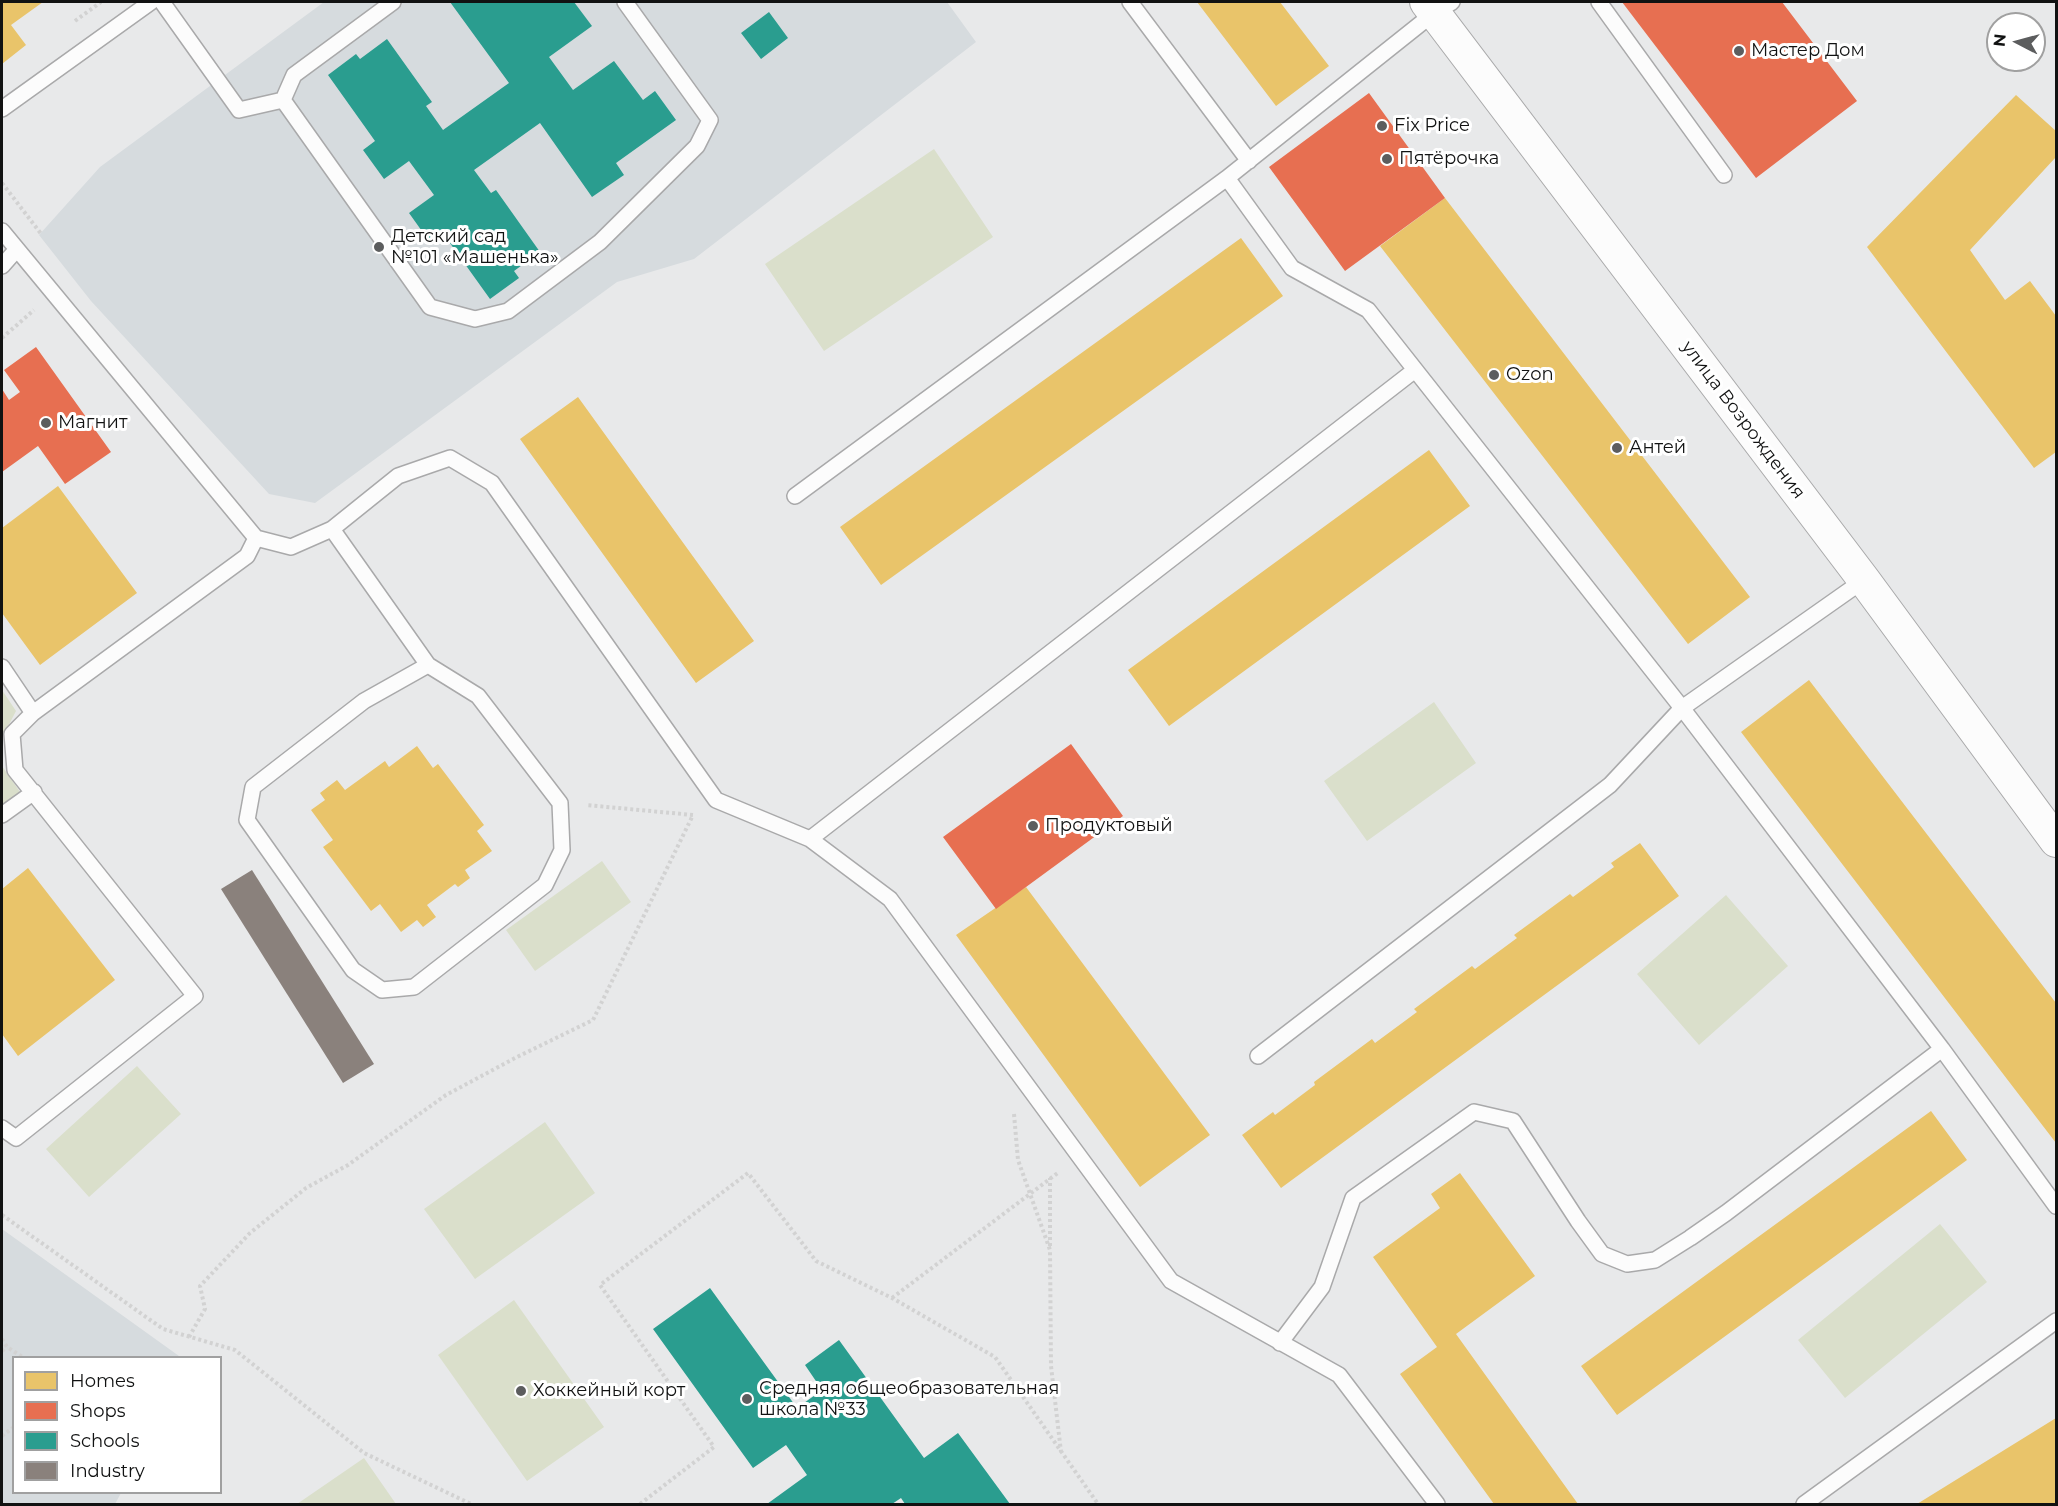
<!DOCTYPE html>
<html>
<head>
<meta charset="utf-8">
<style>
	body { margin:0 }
	#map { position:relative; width:2058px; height:1506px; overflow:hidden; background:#e8e9ea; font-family:Montserrat,sans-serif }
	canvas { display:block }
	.frame { position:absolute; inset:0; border:3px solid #111212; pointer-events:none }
	.legend { position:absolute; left:12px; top:1356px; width:210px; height:138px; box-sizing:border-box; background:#fff; border:2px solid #a0a0a0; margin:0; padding:8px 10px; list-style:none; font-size:18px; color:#111212 }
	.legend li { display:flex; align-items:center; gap:12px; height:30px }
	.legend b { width:30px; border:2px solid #a0a0a0 }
	.north { position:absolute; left:1986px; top:12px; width:60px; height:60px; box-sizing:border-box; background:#fff; border:2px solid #a0a0a0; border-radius:50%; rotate:276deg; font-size:16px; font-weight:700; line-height:24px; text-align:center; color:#111212 }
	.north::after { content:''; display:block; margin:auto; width:21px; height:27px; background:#5c5d5e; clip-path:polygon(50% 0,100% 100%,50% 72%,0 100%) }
</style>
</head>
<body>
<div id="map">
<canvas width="2058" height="1506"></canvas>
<div class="frame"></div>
<ul class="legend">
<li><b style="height:16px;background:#e9c46a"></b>Homes</li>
<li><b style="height:16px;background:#e76f51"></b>Shops</li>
<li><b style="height:16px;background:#2a9d8f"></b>Schools</li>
<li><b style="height:16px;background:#8a817c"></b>Industry</li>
</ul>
<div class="north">N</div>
</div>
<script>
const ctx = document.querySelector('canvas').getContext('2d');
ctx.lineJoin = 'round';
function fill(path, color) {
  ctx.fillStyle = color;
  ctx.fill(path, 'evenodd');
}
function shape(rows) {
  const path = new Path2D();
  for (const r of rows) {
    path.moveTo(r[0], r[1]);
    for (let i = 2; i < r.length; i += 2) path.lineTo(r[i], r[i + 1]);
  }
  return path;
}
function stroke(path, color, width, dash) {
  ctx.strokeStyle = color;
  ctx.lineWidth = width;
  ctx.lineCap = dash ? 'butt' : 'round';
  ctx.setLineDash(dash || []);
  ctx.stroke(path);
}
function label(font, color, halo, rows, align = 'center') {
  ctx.font = font + ' Montserrat,sans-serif';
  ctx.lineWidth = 6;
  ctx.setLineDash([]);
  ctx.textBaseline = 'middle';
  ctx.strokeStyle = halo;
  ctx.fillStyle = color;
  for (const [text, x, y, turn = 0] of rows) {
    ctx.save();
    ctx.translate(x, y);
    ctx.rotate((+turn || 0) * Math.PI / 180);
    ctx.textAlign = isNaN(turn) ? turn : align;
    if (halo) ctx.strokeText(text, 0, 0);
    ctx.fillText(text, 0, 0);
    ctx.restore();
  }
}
fill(shape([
	[324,2,947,2,976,42,694,259,617,282,315,503,269,494,91,301,39,235,100,167],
	[2,1229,179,1356,14,1358,14,1492,121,1493,115,1504,2,1504]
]), '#d6dbde');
fill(shape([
	[934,149,993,237,824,351,765,264],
	[2,690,16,711,2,738],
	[1434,702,1476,763,1367,841,1324,781],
	[2,766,20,792,2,806],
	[602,861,631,902,535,971,506,930],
	[1726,895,1788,966,1699,1045,1637,974],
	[137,1066,181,1114,89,1197,46,1149],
	[545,1122,595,1193,475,1279,424,1209],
	[1940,1224,1987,1282,1845,1398,1798,1340],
	[514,1300,604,1427,527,1481,438,1355],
	[364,1458,396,1504,297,1504]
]), '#dadfcb');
fill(shape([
	[2,2,43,2,11,25,26,45,2,64],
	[1197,2,1280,2,1329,66,1276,106],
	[2016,95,2056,131,2056,157,1970,250,2005,300,2030,281,2056,316,2056,452,2034,468,1867,247],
	[1445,198,1750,597,1688,644,1380,246],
	[1241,238,1283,296,881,585,840,527],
	[578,397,754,641,696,683,520,439],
	[1429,450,1470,506,1169,726,1128,670],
	[58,486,137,593,40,665,2,613,2,528],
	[1809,680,2056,1003,2056,1143,1741,732],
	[417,746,433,768,438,764,484,825,477,831,492,851,465,870,470,878,458,887,455,884,427,905,436,917,423,927,417,920,401,932,380,904,371,911,323,847,333,840,311,810,325,800,320,793,337,780,345,790,385,761,389,767],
	[1640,843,1679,896,1281,1188,1242,1135,1273,1112,1275,1115,1315,1085,1314,1082,1372,1039,1375,1043,1417,1012,1414,1009,1472,966,1475,969,1517,938,1514,935,1570,894,1573,897,1614,867,1611,863],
	[28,868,115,980,18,1056,2,1034,2,889],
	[1026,887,1210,1135,1140,1187,956,935],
	[1931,1111,1967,1160,1617,1415,1581,1366],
	[1460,1173,1535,1276,1456,1334,1578,1504,1494,1504,1400,1374,1437,1347,1373,1257,1440,1208,1431,1194],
	[2056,1418,2056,1504,1917,1504]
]), '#e9c46a');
fill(shape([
	[1622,2,1782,2,1857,101,1756,178],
	[1369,93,1445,198,1345,271,1269,167],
	[36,347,111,452,65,484,38,446,2,472,2,389,9,400,20,392,4,370],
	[1071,744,1123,816,996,909,943,837]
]), '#e76f51');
fill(shape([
	[450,2,574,2,592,26,549,57,573,90,614,61,643,100,655,91,676,120,616,163,624,175,592,197,540,123,474,170,491,193,496,190,540,252,514,271,519,278,490,299,442,232,429,241,409,213,434,195,409,161,384,179,363,150,375,141,328,75,356,54,360,59,387,39,432,102,426,106,443,130,509,83],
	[769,12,788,38,761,59,741,33],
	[710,1288,797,1408,822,1390,805,1365,839,1340,924,1458,958,1433,1010,1504,905,1504,901,1498,892,1504,767,1504,807,1475,786,1445,753,1468,653,1329]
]), '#2a9d8f');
fill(shape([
	[252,870,374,1064,343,1083,221,889]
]), '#8a817c');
const service = shape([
	[162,2,239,110,283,100],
	[1130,2,1249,161],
	[1452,2,1434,13,1227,178,1292,268,1368,310,1682,708,1942,1049,2056,1206],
	[1599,2,1724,175],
	[283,100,430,307,475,319,508,311,600,242,697,146,710,120,625,2],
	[283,100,294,75,393,2],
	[2,109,151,2],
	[2,231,256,538,291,547,332,529,398,476,450,458,492,483,716,800,810,839,890,899,1171,1281,1339,1375,1437,1504],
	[2,266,17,249],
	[795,496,1227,178],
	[332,529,428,665,478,696,560,803,562,850,545,885,414,987,382,990,353,970,247,820,253,787,364,701,428,665],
	[2,667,33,713],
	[2,815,34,792],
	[810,839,1415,370],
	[1258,1056,1610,785,1682,708,1864,580],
	[2,1128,16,1138,195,996,15,770,12,734,33,713,247,556,256,538],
	[1280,1343,1322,1287,1353,1198,1474,1112,1513,1121,1578,1221,1602,1254,1627,1264,1655,1260,1690,1238,1726,1213,1942,1049],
	[1804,1504,2056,1321]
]);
const minor = shape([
	[1426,2,1864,580,2056,841]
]);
stroke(service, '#a9a9aa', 18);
stroke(minor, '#a9a9aa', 34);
stroke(shape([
	[75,21,101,2],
	[2,183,42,235],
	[2,338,34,310],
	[1014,1114,1018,1160,1050,1250,1051,1366,1061,1452],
	[2,1215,163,1329,235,1350,364,1453,471,1504],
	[1050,1246,1050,1178],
	[892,1298,1059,1172],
	[189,1337,205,1309,200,1286,250,1233,306,1188,348,1165,446,1095,517,1057,593,1020,693,815,586,805],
	[2,1339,7,1347,24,1358],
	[2,1351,7,1347],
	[2,1436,14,1427],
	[640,1504,714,1447,600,1285,748,1173,816,1261,892,1298,995,1357,1098,1504]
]), '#d2d2d2', 4, [3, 3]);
stroke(service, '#fcfcfc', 15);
stroke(minor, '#fcfcfc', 32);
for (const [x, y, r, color] of [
	[1739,51,6,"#5c5d5e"],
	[1382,126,6,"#5c5d5e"],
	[1387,159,6,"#5c5d5e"],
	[379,247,6,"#5c5d5e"],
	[1494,375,6,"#5c5d5e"],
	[46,423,6,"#5c5d5e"],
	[1617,448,6,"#5c5d5e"],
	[1033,826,6,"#5c5d5e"],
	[521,1391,6,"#5c5d5e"],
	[747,1399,6,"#5c5d5e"]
]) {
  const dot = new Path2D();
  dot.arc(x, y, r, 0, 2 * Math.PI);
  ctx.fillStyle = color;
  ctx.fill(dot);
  stroke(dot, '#fff', 2);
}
label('18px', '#111212', '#fff', [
	["Мастер Дом",1751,51],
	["Fix Price",1394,126],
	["Пятёрочка",1399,159],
	["Детский сад",391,237],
	["№101 «Машенька»",391,258],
	["Ozon",1506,375],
	["Магнит",58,423],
	["Антей",1629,448],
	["Продуктовый",1045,826],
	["Средняя общеобразовательная",759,1389],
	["школа №33",759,1410],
	["Хоккейный корт",533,1391]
], 'left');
label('18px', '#111212', '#fff', [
	["улица Возрождения",1743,420,53]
]);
</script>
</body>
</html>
